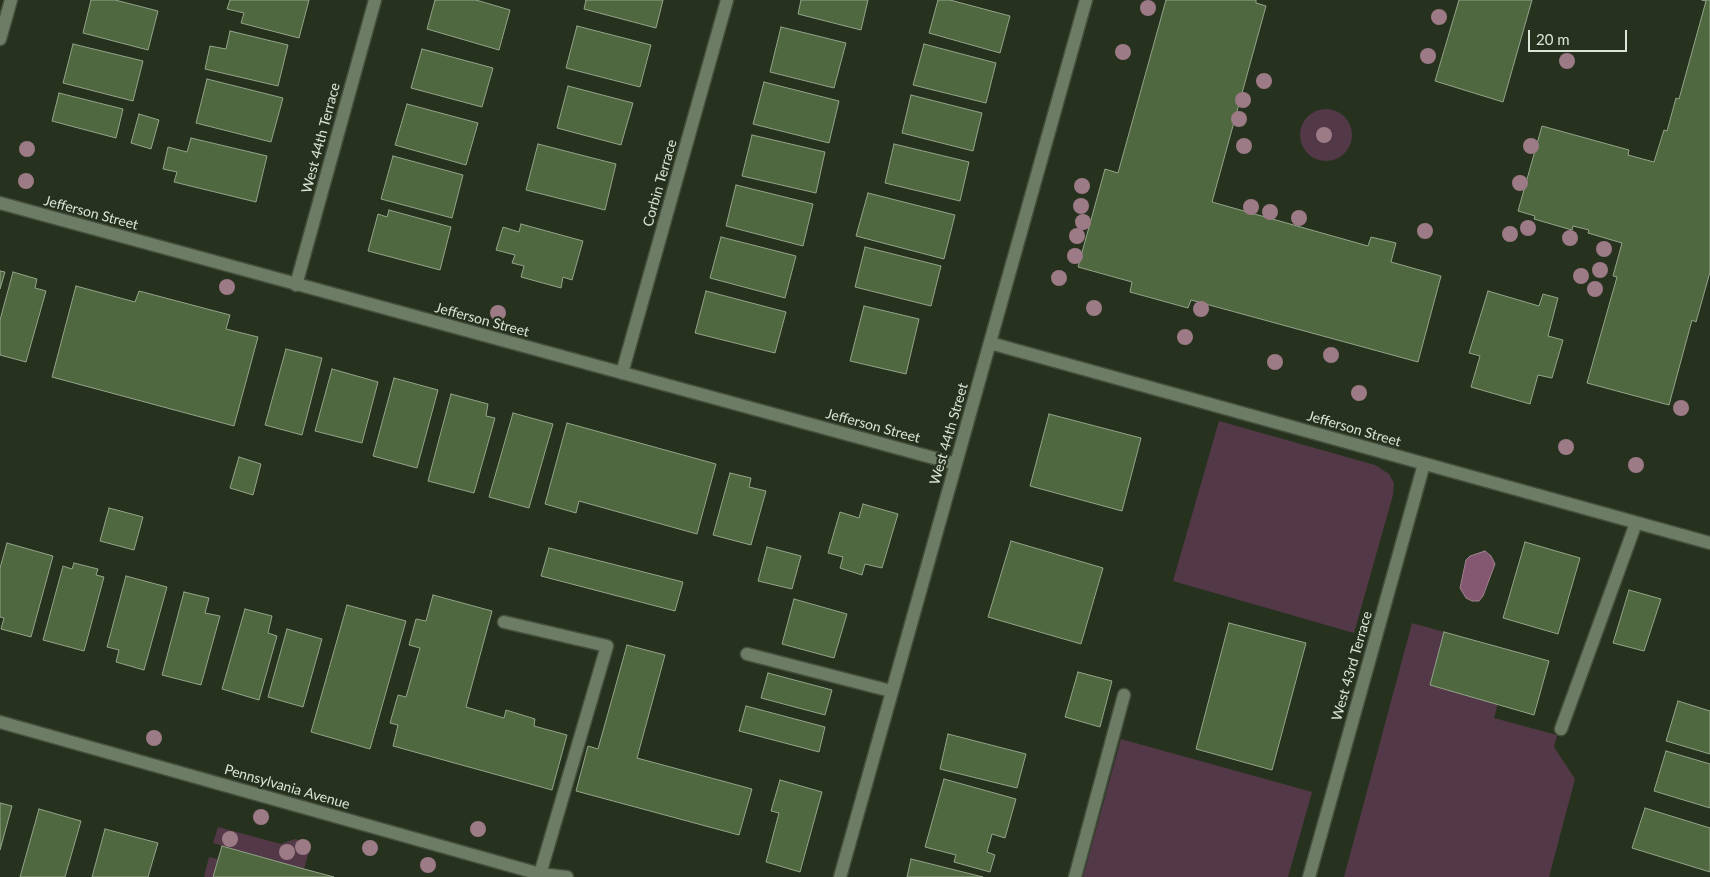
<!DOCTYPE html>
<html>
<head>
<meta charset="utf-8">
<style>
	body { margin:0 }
	#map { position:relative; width:1710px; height:877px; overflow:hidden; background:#26321e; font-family:Lato,sans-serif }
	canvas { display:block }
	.scale { position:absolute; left:1528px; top:30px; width:99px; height:22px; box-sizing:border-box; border:2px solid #dce5d8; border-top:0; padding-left:6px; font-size:15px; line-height:18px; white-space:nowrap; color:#dce5d8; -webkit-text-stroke:4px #26321e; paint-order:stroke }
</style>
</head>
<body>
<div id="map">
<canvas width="1710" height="877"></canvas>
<div class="scale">20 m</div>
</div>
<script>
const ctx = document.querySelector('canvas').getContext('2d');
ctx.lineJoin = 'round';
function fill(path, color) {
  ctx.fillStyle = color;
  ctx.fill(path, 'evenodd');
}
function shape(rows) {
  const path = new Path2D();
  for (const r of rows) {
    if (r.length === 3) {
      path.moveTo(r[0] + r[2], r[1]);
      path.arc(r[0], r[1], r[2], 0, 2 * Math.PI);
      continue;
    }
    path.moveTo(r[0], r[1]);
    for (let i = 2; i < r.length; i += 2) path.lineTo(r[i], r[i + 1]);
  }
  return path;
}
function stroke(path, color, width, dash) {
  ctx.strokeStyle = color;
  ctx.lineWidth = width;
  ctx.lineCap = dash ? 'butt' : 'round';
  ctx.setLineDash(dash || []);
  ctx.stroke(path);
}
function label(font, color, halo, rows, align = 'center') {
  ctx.font = font + ' Lato,sans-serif';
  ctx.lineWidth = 4.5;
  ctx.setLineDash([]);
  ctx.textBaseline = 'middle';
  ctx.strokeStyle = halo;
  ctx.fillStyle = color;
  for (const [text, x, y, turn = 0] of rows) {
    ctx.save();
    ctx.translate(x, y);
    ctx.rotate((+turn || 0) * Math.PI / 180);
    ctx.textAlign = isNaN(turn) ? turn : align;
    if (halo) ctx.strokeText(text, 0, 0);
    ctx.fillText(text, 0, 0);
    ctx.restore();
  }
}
fill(shape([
	[1326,135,26],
	[1219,421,1375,465,1389,474,1394,483,1393,495,1354,633,1173,581],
	[1412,623,1444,632,1430,685,1498,703,1494,718,1557,735,1554,747,1575,779,1549,877,1344,877],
	[1121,739,1312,792,1288,877,1083,877],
	[218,827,281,844,295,839,311,844,304,869,213,843],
	[209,857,218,859,213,877,204,877]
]), '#533947');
const water = shape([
	[1485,551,1491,556,1495,564,1483,596,1479,601,1472,601,1466,598,1460,588,1466,560,1470,556,1485,551]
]);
fill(water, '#855871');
stroke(water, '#9f8290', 1);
const building = shape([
	[91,0,115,0,158,11,148,50,83,33,91,0],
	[230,0,309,0,299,38,241,23,244,13,227,9,230,0],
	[435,0,476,0,510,10,499,50,427,29,435,0],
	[586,0,663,0,656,28,584,9,586,0],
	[801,0,868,0,861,30,798,14,801,0],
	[938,0,950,0,1010,16,1000,53,929,33,938,0],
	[1166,0,1256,0,1256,3,1266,6,1212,202,1368,246,1371,237,1396,243,1391,262,1441,276,1418,362,1191,300,1188,308,1130,292,1132,282,1078,267,1105,169,1118,173,1166,0],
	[1459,0,1532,0,1503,102,1435,81,1459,0],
	[1702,0,1710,0,1710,272,1696,322,1692,320,1669,405,1587,383,1617,277,1613,276,1622,243,1588,233,1589,230,1573,226,1572,230,1534,219,1535,216,1518,211,1542,126,1629,150,1628,155,1654,162,1664,130,1667,131,1676,98,1679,99,1706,1,1702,0],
	[577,26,651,45,640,87,566,68,577,26],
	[781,27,846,43,834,88,770,72,781,27],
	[230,31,288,45,278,86,205,69,210,46,226,49,230,31],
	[73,44,143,61,133,101,63,83,73,44],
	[924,44,996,63,986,103,913,85,924,44],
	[422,49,493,68,482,107,411,88,422,49],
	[207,79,283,98,271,142,196,123,207,79],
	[764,82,839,101,829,143,753,124,764,82],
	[568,86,633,103,621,145,557,128,568,86],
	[59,93,123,109,116,138,52,121,59,93],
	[911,95,982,113,973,151,902,133,911,95],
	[407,104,478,123,466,165,395,145,407,104],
	[139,114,159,120,151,149,131,143,139,114],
	[752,135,825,152,816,193,742,176,752,135],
	[191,138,267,156,256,202,174,182,177,172,163,169,168,147,187,152,191,138],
	[538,144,616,164,605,210,526,190,538,144],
	[894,144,969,162,960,201,885,183,894,144],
	[393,156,463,175,452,218,381,199,393,156],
	[736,185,813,204,803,246,726,226,736,185],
	[868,193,955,215,944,259,856,236,868,193],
	[389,210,451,227,440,270,368,251,378,214,387,217,389,210],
	[521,224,583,241,572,280,563,277,561,288,521,277,524,266,512,263,515,255,496,250,503,227,519,232,521,224],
	[721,237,796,256,785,298,710,278,721,237],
	[865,247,941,266,931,306,855,287,865,247],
	[0,271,5,272,0,289,0,271],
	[13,272,37,279,35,288,46,291,26,362,0,355,0,320,13,272],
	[76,286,135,302,139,291,230,315,226,329,258,337,234,426,52,377,76,286],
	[706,291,786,312,775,353,695,333,706,291],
	[1488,291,1539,306,1543,294,1558,298,1548,336,1563,340,1552,378,1538,375,1530,404,1471,387,1480,356,1469,353,1488,291],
	[864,306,919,319,906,374,850,361,864,306],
	[286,349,322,358,302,435,265,425,286,349],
	[332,369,378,382,362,443,315,431,332,369],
	[394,378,438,390,417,468,373,456,394,378],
	[451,394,488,404,486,416,495,418,474,493,428,481,451,394],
	[513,413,553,424,529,508,489,497,513,413],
	[1049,414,1141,438,1122,511,1030,486,1049,414],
	[567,423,716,464,697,534,579,501,576,513,545,504,567,423],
	[239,457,261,464,253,495,230,488,239,457],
	[730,473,751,478,749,487,766,491,751,545,713,535,730,473],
	[863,504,898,514,882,568,865,564,862,575,840,568,843,557,828,553,840,512,859,518,863,504],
	[109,508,143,517,134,550,100,541,109,508],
	[1011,541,1103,568,1081,644,988,617,1011,541],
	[1525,542,1580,558,1558,634,1503,618,1525,542],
	[7,543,53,556,31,637,1,629,4,618,0,617,0,568,7,543],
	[767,547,801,556,792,589,758,581,767,547],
	[549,548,683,582,675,611,541,576,549,548],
	[74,563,98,569,96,575,104,577,84,651,43,640,63,566,72,569,74,563],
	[126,576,167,587,144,670,116,662,119,650,107,647,126,576],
	[1629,590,1661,599,1644,651,1613,643,1629,590],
	[184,592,209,598,205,613,220,616,201,685,162,675,184,592],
	[433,595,492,611,466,707,504,718,506,710,535,719,534,726,567,735,552,790,393,746,398,725,390,723,398,695,406,697,420,648,409,645,416,619,426,621,433,595],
	[794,599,847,614,834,658,782,644,794,599],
	[347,605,406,621,370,749,311,732,347,605],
	[245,609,272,616,268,633,277,636,259,700,222,689,245,609],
	[1229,623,1306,643,1272,770,1196,749,1229,623],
	[287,629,322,639,303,707,268,697,287,629],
	[1444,632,1549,661,1534,715,1430,685,1444,632],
	[627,645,665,655,637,758,752,789,739,835,576,791,588,746,598,749,627,645],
	[1078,672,1112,681,1100,727,1065,717,1078,672],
	[768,673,832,690,825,715,761,698,768,673],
	[1678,701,1710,711,1710,754,1666,741,1678,701],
	[746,706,825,727,819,752,739,731,746,706],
	[948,734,1026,754,1017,788,940,769,948,734],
	[1666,751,1710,764,1710,808,1654,791,1666,751],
	[944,779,1016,799,1005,838,992,834,987,852,995,855,990,872,954,862,956,855,925,847,944,779],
	[780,780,822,792,800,872,766,862,779,813,771,811,780,780],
	[0,803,12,806,0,850,0,803],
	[1645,808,1710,828,1710,872,1632,848,1645,808],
	[39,809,81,821,65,877,20,877,39,809],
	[105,829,158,843,148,877,92,877,105,829],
	[222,846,304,869,334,877,213,877,222,846],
	[911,859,983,877,907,877,911,859]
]);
fill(building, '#506840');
stroke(building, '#94a48b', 1);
const service = shape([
	[504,622,607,646,540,874],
	[747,654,891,691],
	[1561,729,1636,523],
	[1075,877,1124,695]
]);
const minor = shape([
	[0,39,11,0],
	[0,203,956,464],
	[296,285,375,0],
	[990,343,1710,543],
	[622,373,727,0],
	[0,722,540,874,567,877],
	[840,877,1086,0],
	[1309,877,1424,464]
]);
stroke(service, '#444f3d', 15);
stroke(minor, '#444f3d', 15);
stroke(service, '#6d7c64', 12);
stroke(minor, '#6d7c64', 12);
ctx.fillStyle = '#9c7a86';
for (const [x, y] of [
	[1148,8],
	[1439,17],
	[1123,52],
	[1428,56],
	[1567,61],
	[1264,81],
	[1243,100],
	[1239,119],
	[1324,135],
	[1244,146],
	[1531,146],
	[27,149],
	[26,181],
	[1520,183],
	[1082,186],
	[1081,206],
	[1251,207],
	[1270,212],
	[1299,218],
	[1083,222],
	[1528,228],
	[1425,231],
	[1510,234],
	[1077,236],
	[1570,238],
	[1604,249],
	[1075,256],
	[1600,270],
	[1581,276],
	[1059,278],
	[227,287],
	[1595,289],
	[1094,308],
	[1201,309],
	[498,313],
	[1185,337],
	[1331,355],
	[1275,362],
	[1359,393],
	[1681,408],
	[1566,447],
	[1636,465],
	[154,738],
	[261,817],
	[478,829],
	[230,839],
	[303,847],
	[370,848],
	[287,852],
	[428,865]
]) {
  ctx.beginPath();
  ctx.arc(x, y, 8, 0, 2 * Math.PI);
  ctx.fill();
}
label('14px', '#dce5d8', '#26321e', [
	["West 44th Terrace",321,138,-75],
	["Corbin Terrace",660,183,-74],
	["Jefferson Street",91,213,15],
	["Jefferson Street",482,320,15],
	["Jefferson Street",873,426,15],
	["Jefferson Street",1354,429,16],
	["West 44th Street",949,434,-74],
	["West 43rd Terrace",1352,666,-74],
	["Pennsylvania Avenue",287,787,16]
]);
</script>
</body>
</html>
